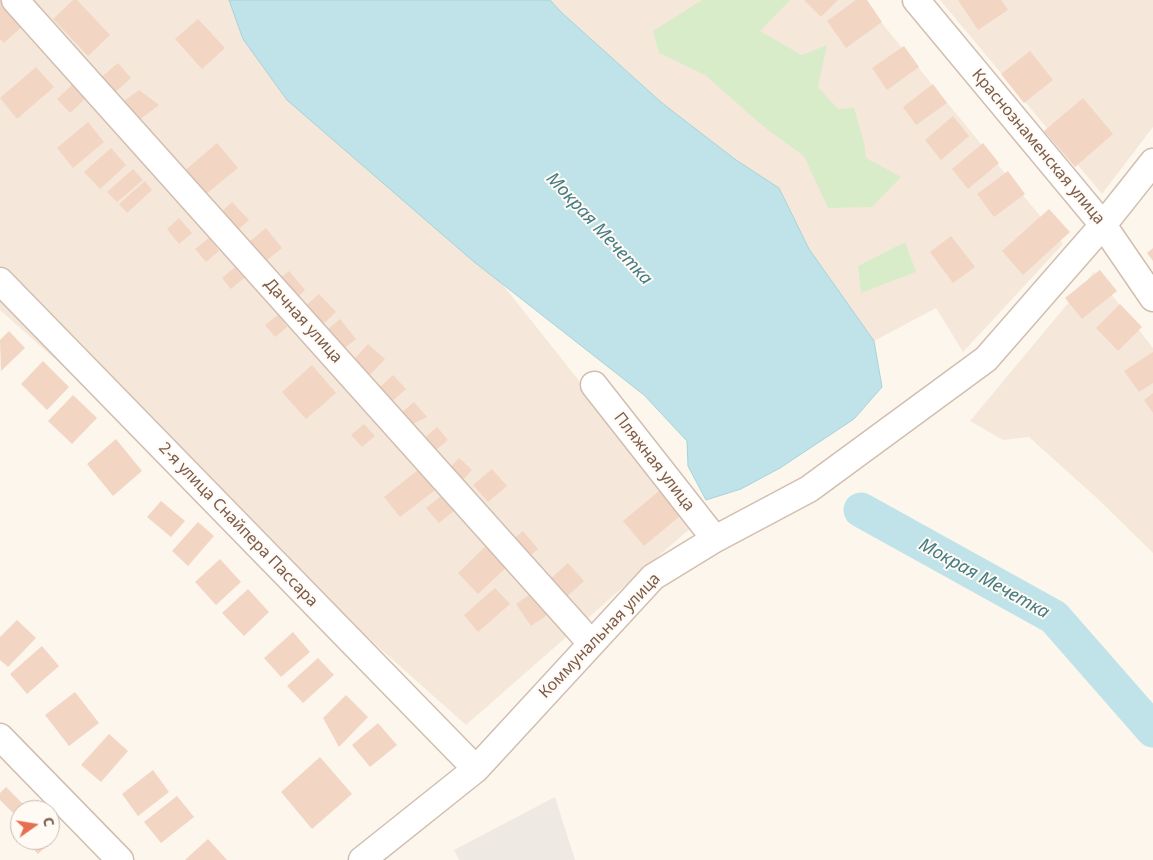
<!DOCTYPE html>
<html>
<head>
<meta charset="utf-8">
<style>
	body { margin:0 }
	#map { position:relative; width:1153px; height:860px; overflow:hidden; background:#fdf6ec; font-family:"Noto Sans",sans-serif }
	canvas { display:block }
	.north { position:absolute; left:10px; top:800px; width:50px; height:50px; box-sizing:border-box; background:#fffaf3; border:1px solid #cabbb1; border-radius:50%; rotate:77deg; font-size:14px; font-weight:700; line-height:20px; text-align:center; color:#7a5c4d }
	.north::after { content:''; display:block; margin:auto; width:18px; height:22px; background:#e76f51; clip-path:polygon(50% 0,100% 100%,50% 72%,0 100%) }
</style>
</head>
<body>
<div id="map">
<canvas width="1153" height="860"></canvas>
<div class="north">С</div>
</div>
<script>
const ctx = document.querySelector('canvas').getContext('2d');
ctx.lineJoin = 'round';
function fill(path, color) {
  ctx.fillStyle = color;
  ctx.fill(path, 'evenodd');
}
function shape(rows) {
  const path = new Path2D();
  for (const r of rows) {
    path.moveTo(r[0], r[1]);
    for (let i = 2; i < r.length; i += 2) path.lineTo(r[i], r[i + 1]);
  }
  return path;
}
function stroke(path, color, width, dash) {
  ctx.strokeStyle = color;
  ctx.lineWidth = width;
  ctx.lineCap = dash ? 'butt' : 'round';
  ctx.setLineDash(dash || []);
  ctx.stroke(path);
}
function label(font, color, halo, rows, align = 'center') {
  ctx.font = font + ' "Noto Sans",sans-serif';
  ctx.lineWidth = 4;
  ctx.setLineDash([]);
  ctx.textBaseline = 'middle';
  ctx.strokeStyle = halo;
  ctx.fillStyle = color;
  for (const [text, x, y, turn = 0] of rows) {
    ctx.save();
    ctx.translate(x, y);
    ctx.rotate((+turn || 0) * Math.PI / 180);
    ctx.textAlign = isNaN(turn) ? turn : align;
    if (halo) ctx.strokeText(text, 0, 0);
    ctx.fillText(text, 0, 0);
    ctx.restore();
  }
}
fill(shape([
	[0,0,276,0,694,525,466,725,0,310],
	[550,0,863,0,1063,244,963,352,936,308,874,341,809,249,779,188,736,160,662,103,561,12],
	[940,0,1153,0,1153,127,1102,194],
	[1094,272,1153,348,1153,553,1100,501,1029,437,1003,440,970,421]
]), '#f5e8da');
fill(shape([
	[555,797,575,860,459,860,454,850]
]), '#efe9e4');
fill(shape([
	[702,0,790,0,760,31,802,55,827,45,818,87,838,109,854,108,864,142,866,158,901,177,872,207,828,208,804,156,764,127,705,75,659,53,653,31],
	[905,242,916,272,861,293,858,266]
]), '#d8ecc9');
const water = shape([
	[229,0,550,0,561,12,662,103,736,160,779,188,809,249,874,341,882,387,854,419,780,468,741,489,706,500,688,466,687,441,644,395,473,261,287,100,243,39,229,0]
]);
fill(water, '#bfe3e8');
stroke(water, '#a5d3da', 1);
stroke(shape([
	[861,510,1054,617,1153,730]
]), '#bfe3e8', 35);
fill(shape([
	[0,0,6,0,27,22,4,43,0,39],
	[73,0,77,0,110,35,88,56,53,19],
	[804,0,838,0,821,17],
	[856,0,867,0,882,22,846,48,827,21],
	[958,0,1001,0,1008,10,978,30],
	[198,19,225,48,202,69,175,39],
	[904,46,919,67,887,90,872,68],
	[1030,51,1053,80,1024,103,1001,74],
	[118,63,131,78,112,95,98,80],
	[36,67,54,87,17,119,0,98],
	[75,82,88,96,70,113,57,99],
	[933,84,947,103,916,125,903,107],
	[139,90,159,105,134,124,120,104],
	[1083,98,1113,134,1075,167,1044,131],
	[953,116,969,136,941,160,925,140],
	[88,122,104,142,73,168,57,148],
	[217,143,238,168,201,198,181,174],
	[983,143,999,163,968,189,952,169],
	[111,148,126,165,100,189,84,172],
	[133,169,143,180,117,202,107,192],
	[1008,171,1025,194,994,217,977,194],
	[145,181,152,190,127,213,119,204],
	[232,202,249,220,234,233,218,215],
	[1049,209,1070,232,1023,275,1002,251],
	[179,218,192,233,179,244,167,229],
	[266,228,282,248,266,261,249,242],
	[951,236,975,267,953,283,930,252],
	[209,238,219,251,206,262,195,249],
	[1153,248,1153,261,1147,253],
	[235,267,244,278,231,289,222,278],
	[1100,270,1117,291,1082,319,1065,298],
	[289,271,305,290,295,300,278,280],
	[319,294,336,312,319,328,302,309],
	[1120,304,1142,327,1118,351,1096,328],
	[278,315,287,327,275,337,265,325],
	[340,319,356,339,338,353,322,334],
	[9,331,25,348,1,371,0,340],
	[368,344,385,359,364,381,348,366],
	[1153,352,1153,383,1139,392,1124,371],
	[43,361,69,387,47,410,21,384],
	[312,365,336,393,306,419,282,392],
	[393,375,406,389,389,404,377,390],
	[1153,393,1153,413,1144,400],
	[73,395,97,418,72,444,48,421],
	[414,402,427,417,411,425,401,413],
	[364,424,375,436,362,447,351,435],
	[437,427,448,440,430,455,420,442],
	[116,439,142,471,113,496,87,464],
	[459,458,472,470,459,484,446,472],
	[423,466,439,487,400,517,384,497],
	[492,469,507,486,488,502,473,485],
	[659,491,680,516,644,546,623,521],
	[442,495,455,510,439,523,426,508],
	[161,501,185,521,171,537,147,517],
	[198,522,214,536,188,566,172,551],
	[523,531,538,549,525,560,510,542],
	[491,541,511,563,478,594,458,573],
	[220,559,241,582,216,605,195,582],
	[568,563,584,581,564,599,548,581],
	[495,588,510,604,478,632,464,615],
	[248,589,269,612,244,636,222,613],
	[535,591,550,613,531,626,516,604],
	[17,620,36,638,8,667,0,660,0,637],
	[293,632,310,652,281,677,264,658],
	[42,646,59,666,27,694,10,674],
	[318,658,334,675,303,703,287,686],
	[75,692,99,723,69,746,45,715],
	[346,695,368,717,339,747,323,718],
	[378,723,397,745,370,767,352,745],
	[109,734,128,751,101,782,81,765],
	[320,757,352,794,312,829,281,792],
	[153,770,169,792,138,816,122,794],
	[6,787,29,810,20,810,20,820,0,800,0,793],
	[177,796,194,817,161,843,144,822],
	[20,822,20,835,13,828],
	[50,826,58,835,38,854,25,840,50,840],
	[208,839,227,860,185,860]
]), '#f3d5c3');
const minor = shape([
	[15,0,591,643],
	[916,0,1103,225,1153,298],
	[0,281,476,769],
	[594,385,715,539],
	[0,737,120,860],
	[362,860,476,769,653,577,715,539,809,489,986,359,1103,225,1153,162]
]);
stroke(minor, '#d1beb0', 29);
stroke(minor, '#fff', 26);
label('16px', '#7a5c4d', '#fffaf3', [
	["Краснознаменская улица",1038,147,50],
	["Дачная улица",303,321,48],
	["Пляжная улица",654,462,52],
	["2-я улица Снайпера Пассара",238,525,46],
	["Коммунальная улица",600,636,-46]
]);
label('italic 18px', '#437c86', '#fffaf3', [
	["Мокрая Мечетка",599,229,47],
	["Мокрая Мечетка",984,579,29]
]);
</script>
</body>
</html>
